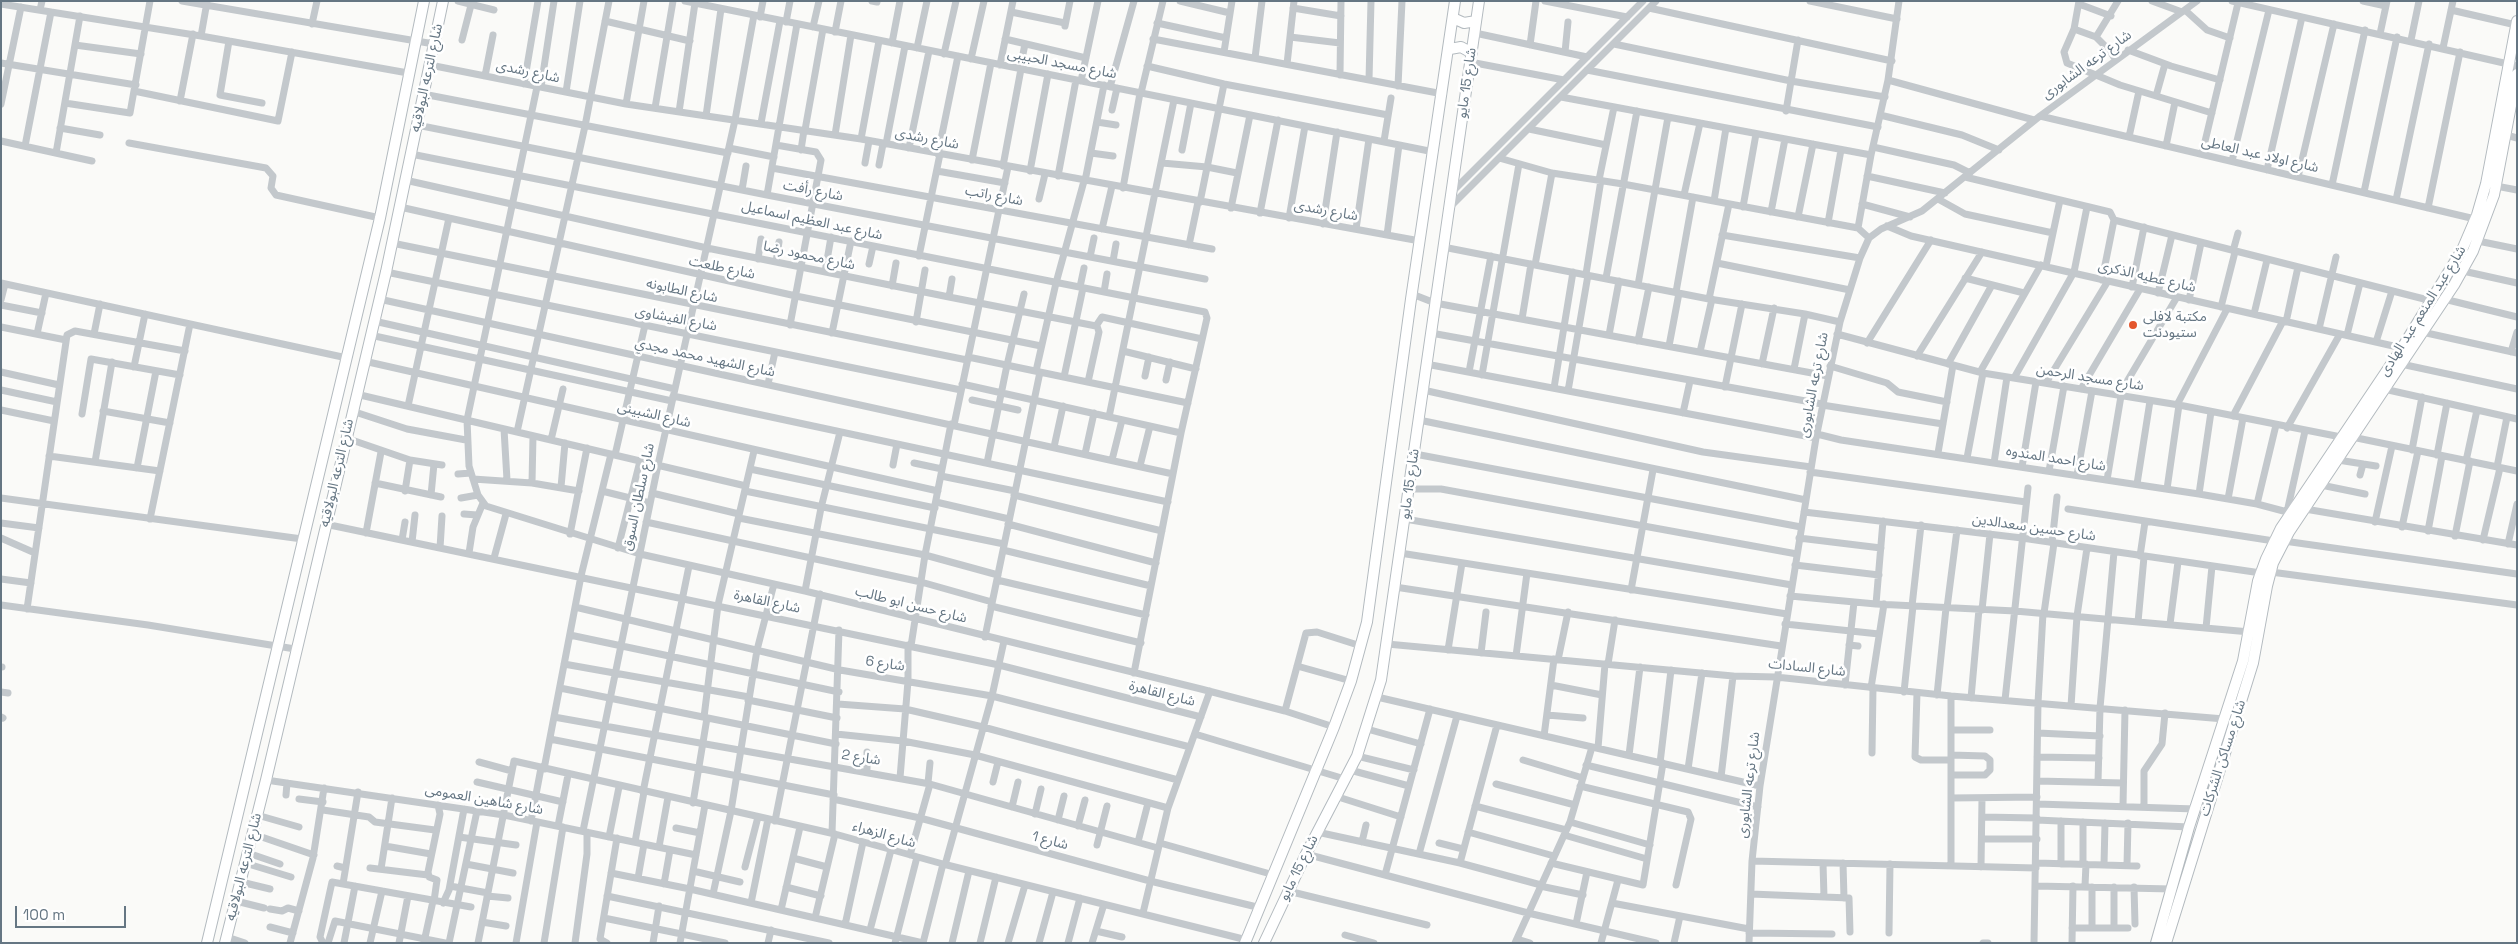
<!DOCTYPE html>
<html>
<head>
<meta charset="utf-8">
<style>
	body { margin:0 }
	#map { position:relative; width:2518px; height:944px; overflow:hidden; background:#fafaf8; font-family:"Space Grotesk",sans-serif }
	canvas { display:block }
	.frame { position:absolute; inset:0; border:2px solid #657683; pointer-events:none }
	.scale { position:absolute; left:15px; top:906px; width:111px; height:22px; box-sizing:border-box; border:2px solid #657683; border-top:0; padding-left:6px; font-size:15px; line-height:18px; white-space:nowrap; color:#657683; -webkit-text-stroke:4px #fff; paint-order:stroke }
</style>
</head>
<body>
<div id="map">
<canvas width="2518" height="944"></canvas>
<div class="frame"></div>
<div class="scale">100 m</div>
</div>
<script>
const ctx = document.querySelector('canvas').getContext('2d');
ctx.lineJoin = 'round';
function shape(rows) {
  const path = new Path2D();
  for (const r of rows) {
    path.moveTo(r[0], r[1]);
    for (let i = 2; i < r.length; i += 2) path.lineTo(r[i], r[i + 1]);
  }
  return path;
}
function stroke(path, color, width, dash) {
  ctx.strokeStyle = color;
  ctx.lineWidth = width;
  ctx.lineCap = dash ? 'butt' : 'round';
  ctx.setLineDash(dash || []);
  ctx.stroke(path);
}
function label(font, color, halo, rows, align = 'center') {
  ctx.font = font + ' "Space Grotesk","Noto Sans Arabic",sans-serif';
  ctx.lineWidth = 5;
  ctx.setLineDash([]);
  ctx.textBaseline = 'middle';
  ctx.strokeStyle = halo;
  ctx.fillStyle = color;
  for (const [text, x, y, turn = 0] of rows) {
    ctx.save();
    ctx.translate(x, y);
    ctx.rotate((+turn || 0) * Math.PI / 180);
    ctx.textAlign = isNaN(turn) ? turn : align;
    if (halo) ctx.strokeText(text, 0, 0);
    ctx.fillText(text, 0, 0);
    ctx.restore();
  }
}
const secondary = shape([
	[1453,18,1464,23,1476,21],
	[1450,49,1461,47,1472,53],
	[207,943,380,218,424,1],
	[225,943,266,780,386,272,443,1],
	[1245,943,1334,727,1351,681,1367,622,1411,299,1455,1],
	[1264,943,1306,854,1357,756,1381,680,1479,1],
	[2156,943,2189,827,2243,661,2258,581,2266,559,2281,528,2402,348,2462,250,2477,215,2486,184,2517,21],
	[2166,943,2253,663,2267,586,2273,563,2289,532,2454,285,2473,251,2494,195,2517,74]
]);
stroke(secondary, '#b3babf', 12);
stroke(shape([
	[182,1,434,44],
	[458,1,494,10],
	[685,1,1434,152],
	[872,1,877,2],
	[1180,1,1230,13],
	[1545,1,1627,17],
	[1810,1,1897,19],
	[2079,1,2074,29,2064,52,2067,63,2120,85,2212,113],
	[2152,1,2182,12],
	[2232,1,2517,66],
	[2363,1,2386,6],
	[1,4,201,36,408,73],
	[2079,4,2111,16],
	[1293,8,1341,16],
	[1649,8,1892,61],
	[40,10,42,1],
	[2185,10,2207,30,2230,38],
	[2451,10,2516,25],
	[1011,12,1065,23],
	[760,17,763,1],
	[605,21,690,41],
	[786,22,790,1],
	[1157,23,1226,38],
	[312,24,317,1],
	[1065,26,1070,1],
	[813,27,819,1],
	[2074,29,2096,37,2110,51,2115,59],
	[835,32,841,1],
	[1475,33,1587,57],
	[2380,34,2387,1],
	[201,36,207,2],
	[1290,37,1340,43],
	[2096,37,2118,1],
	[1005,39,1086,58],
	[1153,39,1443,94],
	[462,40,471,5],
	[2411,40,2419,1],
	[229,41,220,95,262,103],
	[892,43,900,1],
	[1614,44,1791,81,1885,97],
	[75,45,141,54],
	[1530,45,1536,1],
	[917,48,927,1],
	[2443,48,2453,1],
	[2128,50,2171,66,2220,80],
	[1224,52,1232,1],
	[1565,52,1568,22],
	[944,54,956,1],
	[1255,58,1262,1],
	[971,59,984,1],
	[1470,62,1564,80],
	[1,63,136,85],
	[1287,64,1294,1],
	[430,65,626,104,861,139,1420,241],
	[1000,65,1013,1],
	[1147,66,1224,84,1388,115],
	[1020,69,1025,44],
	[1587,70,1878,127],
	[1340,75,1341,1],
	[485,76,493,35],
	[1369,80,1371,1],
	[1888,80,2034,120],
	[1081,81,1098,1],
	[524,84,538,1],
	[1398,86,1402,1],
	[537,87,467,420,469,466,478,495,486,506,640,554,805,591,1201,689,1285,711,1334,727],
	[541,87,554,1],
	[1110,87,1134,1],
	[134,91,278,121,292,52],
	[566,92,580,1],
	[1141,93,1163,1],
	[423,94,728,153],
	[2156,96,2165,64],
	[1561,97,1871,155],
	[180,101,193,34],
	[65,103,130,113,150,1],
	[1,104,21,7],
	[626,104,644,1],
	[655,108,673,1],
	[1112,110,1117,88],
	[1786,111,1798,40],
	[679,112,695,3],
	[1880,115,1962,135,1999,150],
	[706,116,721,9],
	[2040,116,2475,219],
	[1097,122,1116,125],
	[761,123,780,21],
	[417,125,767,195,1205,279],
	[60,128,100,135],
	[1529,129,1606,145],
	[805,130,823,29],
	[835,135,851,35],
	[2506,135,2517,138],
	[2129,137,2139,91],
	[861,139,879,41],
	[1,141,92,161],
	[1384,141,1391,98],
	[129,143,266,168,273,176,271,188,276,195,380,218],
	[886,144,905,46],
	[776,145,816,152,821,160,790,325],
	[25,146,51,12],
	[2166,146,2175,102],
	[1873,147,1954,165,1970,173],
	[729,148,774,157],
	[909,148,929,51],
	[801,150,804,130],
	[1182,150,1191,103],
	[56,153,80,16],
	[1091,153,1113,156],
	[411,154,1205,312,1207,318,1181,433,1134,673],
	[938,154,958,56],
	[2202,154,2238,3],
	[1499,158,1552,173,1623,184,1858,228,1869,238],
	[972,160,991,63],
	[2232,161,2269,10],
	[865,163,869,141],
	[1162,163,1207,167,1237,173],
	[879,165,883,144],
	[1003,166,1021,69],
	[772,168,1212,249],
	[2267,170,2302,17],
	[937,171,1005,183],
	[1030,171,1048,74],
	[1058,176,1076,80],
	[1867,176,1945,193],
	[1965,177,2110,212,2114,220],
	[2298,177,2334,24],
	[405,180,707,248,949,297,1096,326,1102,317,1202,339],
	[1599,180,1614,107],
	[1085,181,1104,85],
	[2332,185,2365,30],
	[2496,186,2517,190],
	[1123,188,1140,93],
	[742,190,746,166],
	[2364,192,2397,37],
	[1451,193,1643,1],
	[767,195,797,24],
	[1684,195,1700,123],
	[1039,199,1045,174],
	[1938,199,1965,214,2053,233],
	[2396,200,2429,44],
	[1714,201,1726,128],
	[1200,202,1224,84],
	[1862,204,1910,217],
	[400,207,796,296,1041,346],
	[1743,207,1756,134],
	[1231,208,1250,115],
	[1449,208,1656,1],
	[2428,208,2460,52],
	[1771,212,1785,139],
	[1260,213,1278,120],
	[1798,217,1813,144],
	[1289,218,1305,126],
	[2114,220,2432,301],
	[1828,223,1841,150],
	[1323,224,1337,132],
	[1887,226,1911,236,2402,348],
	[1858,228,1871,155,1888,80,1899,1],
	[1102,229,1112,186],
	[1356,229,1369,139],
	[1387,235,1399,145],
	[1722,235,1860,258],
	[2478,241,2517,249],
	[392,243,967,360],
	[1189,245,1198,202],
	[1443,247,1709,299,1805,314,1840,322],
	[2233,251,2238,233],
	[919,256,940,154],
	[1090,257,1094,238],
	[758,259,761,239],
	[1113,261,1116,244],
	[776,262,779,242],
	[1717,263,1850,290],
	[869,264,873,246],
	[1535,265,1552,173],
	[2046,266,2060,200],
	[2463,271,2517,283],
	[386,272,961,390],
	[825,272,831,237],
	[1586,274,1601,180],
	[1606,278,1637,111],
	[1965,278,2024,293],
	[2102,280,2114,220],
	[1,283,347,358],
	[1638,285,1668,117],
	[892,286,896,263],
	[1080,287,1084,268],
	[2132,287,2144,227],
	[1104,292,1107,274],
	[1676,292,1693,197],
	[2158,293,2172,235],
	[1412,294,1435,303,1828,376],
	[949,297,952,279],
	[379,299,1173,474],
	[1709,299,1729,204],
	[2444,299,2517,317],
	[1,300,5,284],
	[2189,300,2201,243],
	[1,305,42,313],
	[2221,307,2235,252],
	[2254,314,2267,260],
	[1522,319,1531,264],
	[374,321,675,389],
	[916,322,925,270],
	[2286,322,2298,267],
	[1,327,66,340],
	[2319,329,2336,257],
	[2422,332,2517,353],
	[832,333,851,241],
	[1431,333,1822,404],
	[37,334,46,293],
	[94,334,100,304],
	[1837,334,1983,373,2179,405,2341,437],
	[370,335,672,401],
	[1609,335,1619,281],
	[2347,335,2360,283],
	[1638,341,1649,287],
	[2376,342,2392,291],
	[1867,343,1931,240],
	[1669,346,1679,293],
	[1123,351,1196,369],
	[1700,352,1712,299],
	[2511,352,2517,332],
	[1917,356,1982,252],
	[968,357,1188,403],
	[364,361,938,491],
	[1426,364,1816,438],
	[1762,364,1774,308],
	[1948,364,1992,285],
	[2401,364,2517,389],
	[1830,366,1887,383,1898,392,1947,402],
	[134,367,145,314],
	[1794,369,1805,314],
	[1036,371,1056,283,1084,181],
	[1,372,59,385],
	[1469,372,1491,256],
	[1980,372,2041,265],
	[1482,375,1519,164],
	[1145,376,1149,357],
	[1064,377,1083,288],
	[2014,378,2074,272,2087,207],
	[1166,380,1170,362],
	[1088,382,1099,332,1097,326],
	[2046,383,2108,281],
	[768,384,775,352],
	[962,384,1181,433],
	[1725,387,1742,304],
	[1554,388,1573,272],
	[2081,389,2140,289],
	[2384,389,2517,419],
	[1,390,57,402],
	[1423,390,1703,452,1811,467],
	[1568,391,1588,275],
	[356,394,746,486],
	[2119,395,2177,297],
	[673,396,1168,502],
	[972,400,1018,410],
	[1822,405,1943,424],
	[2177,405,2227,309],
	[408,406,449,218],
	[1,410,54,421],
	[103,411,170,423],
	[352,411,407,429,466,440],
	[1683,413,1690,381],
	[82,414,91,359,180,375],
	[2233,416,2283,321],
	[1109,417,1174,100],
	[1419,420,1806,500],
	[954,425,1008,167],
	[2287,428,2340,334],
	[504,429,507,480],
	[517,432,585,126,609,1],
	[1817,434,1841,440,2199,494,2257,504,2291,513],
	[2352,437,2517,471],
	[346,438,410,460,442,465],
	[551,440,563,389],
	[1054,447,1063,406],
	[2412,450,2422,397],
	[1938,453,1953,365],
	[1085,454,1094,413],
	[1415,454,1801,527],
	[615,455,645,325],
	[2437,455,2447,403],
	[49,456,160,471],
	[1967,458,1983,373],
	[1112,460,1122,420],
	[2338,460,2376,466],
	[2466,461,2477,410],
	[95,462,112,362],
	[914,463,942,469],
	[987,463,1007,365,1024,294],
	[1994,463,2007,377],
	[893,465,897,444],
	[1140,466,1150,426],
	[2022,467,2036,382],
	[2497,467,2507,417],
	[137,468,156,371],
	[750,469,935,508],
	[2049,471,2064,386],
	[1810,472,2026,502],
	[458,474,471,473],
	[2077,475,2092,391],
	[2360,475,2363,464],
	[941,476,1015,491],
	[473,479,532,483,579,491],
	[2107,480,2121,396],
	[375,483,441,497],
	[532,483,533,436],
	[2137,484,2150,401],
	[2321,485,2365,494],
	[561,487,565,443],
	[1410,489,1441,489,1797,554],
	[2167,489,2179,405],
	[405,491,410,460],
	[602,491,650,503],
	[745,491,1004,544],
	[652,493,739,514],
	[2199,494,2211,412],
	[431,495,434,464],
	[1014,495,1162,531],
	[1,498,302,539],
	[461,498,478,495],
	[2228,499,2243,418],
	[936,502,1009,519],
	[2257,504,2276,425],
	[2068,509,2274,541],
	[2305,509,2517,545],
	[1804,512,2022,538,2261,573],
	[2287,512,2305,431],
	[464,514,477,515],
	[739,518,925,555,998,575],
	[150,519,190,324],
	[1405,519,1792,585],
	[646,522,921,582,992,602],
	[2375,522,2392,446],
	[1,523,39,528],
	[325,524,999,665,1201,717],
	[1008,524,1156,563],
	[2402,527,2418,451],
	[2428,531,2442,456],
	[366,533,381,452],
	[570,534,587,448],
	[2455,536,2470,461],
	[1,538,35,553],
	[1799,538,1881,548],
	[402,540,405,522],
	[2483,540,2500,468],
	[2284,541,2517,574],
	[412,542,415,515],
	[2052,543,2057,497],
	[2508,544,2517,504],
	[440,548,442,516],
	[618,548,640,461],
	[1003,550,1151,586],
	[469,553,473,527,483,503],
	[1400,553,1787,614],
	[2140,556,2145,522],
	[494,558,506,514],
	[1795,565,1879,575],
	[2271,572,2517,605],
	[1,579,31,583],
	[997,580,1146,615],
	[1395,587,1781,646],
	[1631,590,1653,470],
	[805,591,821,508,840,432],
	[1790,596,1876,604,2015,611,2250,632],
	[1876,604,1883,521],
	[1,605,148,625,295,649],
	[991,606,1141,643],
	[1912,606,1921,525],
	[575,607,840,670,992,696,1190,747],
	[1947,608,1957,530],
	[27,609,67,335,75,331,185,351],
	[1982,610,1990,534],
	[2044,613,2054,543],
	[2138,622,2144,557],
	[1785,624,1879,634],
	[2170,624,2178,562],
	[2206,628,2212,566],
	[570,635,839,692],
	[985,637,1040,372],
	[1387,644,1733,676,1776,677,1951,696,2224,719],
	[1849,645,1858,646],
	[911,646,925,555,951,424],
	[1448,650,1462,563],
	[1481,653,1486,612],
	[1516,656,1527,573],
	[1558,660,1568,612],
	[564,664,749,697],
	[1608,664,1615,620],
	[1297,666,1351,681],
	[1,667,2,667],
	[1551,685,1602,695],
	[1845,685,1854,602],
	[560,688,836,744],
	[1871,688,1884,604],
	[1,692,8,693],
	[1904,692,1913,606],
	[1917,693,1915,757,1921,760,1951,760],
	[1937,695,1946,608],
	[1377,697,1760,786],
	[1971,698,1979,609],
	[748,700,837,718],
	[2005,700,2028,488],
	[838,704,905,709,983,727,1178,780],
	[2071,706,2077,616,2087,548],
	[1285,711,1306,633,1317,632,1361,646],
	[1547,715,1583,718],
	[1,717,3,718],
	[554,717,930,784,1158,848],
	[704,717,718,605,754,451],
	[1367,729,1421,744],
	[1951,730,1990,730],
	[2038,733,2100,736],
	[836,734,903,741,975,755,1168,808],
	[1195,734,1345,779],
	[1544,736,1554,659],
	[550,739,834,795],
	[1598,748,1605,664],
	[1872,753,1873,688],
	[1629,755,1640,667],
	[1951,755,1985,756,1990,760,1990,770,1985,775,1951,775],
	[1357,756,1414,770],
	[2037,757,2099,758],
	[1523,760,1583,778],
	[479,762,512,771],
	[1660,763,1671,670],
	[1586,765,1758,807],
	[544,769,581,576,611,454],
	[1688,769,1702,673],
	[1350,770,1409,786],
	[867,772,867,752],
	[1721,777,1733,676],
	[900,778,908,681,908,645],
	[266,780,504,815,696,855],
	[2037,781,2123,783],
	[477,782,563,802],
	[993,782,998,762],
	[2098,782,2100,708,2114,552],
	[928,783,930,763],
	[1496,784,1575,805],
	[1580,786,1688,812,1691,819,1676,885],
	[643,792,689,566],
	[286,795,287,783],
	[1335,796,1401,817],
	[1951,798,2037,797],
	[299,799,323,802],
	[833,799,920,818,1150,881,1261,908],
	[693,803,707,718],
	[2037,804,2196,809],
	[1475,806,1566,830],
	[2123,806,2125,710],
	[2144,806,2144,771,2162,744,2165,713],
	[1012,807,1018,782],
	[323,810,369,817,375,822,435,830],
	[1035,814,1041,789],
	[257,815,299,827],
	[1982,817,2037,818],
	[1058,820,1064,796],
	[2037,820,2189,827],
	[531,821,541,768],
	[775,821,820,594],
	[2061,821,2061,864],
	[1570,822,1650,845],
	[2083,822,2083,864],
	[558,826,568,775],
	[1078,826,1085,800],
	[676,828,700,833],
	[583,831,658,465,735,120,754,15],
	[1317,832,1460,863,1541,885],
	[1468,832,1554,856],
	[832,833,839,630],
	[253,834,314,855],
	[1564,835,1647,859],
	[459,837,516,845],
	[609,837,619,787],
	[1982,839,2037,839],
	[635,842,644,792],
	[1138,842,1148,803],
	[1362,842,1366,825],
	[1160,843,1274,875],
	[1439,843,1463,849],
	[1097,845,1107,806],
	[385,846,431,854],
	[659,847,668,797],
	[248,853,280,864],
	[1306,854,1528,913,1656,943],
	[1419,854,1457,716],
	[910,855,930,784],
	[793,858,827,867],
	[1752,861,2036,868],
	[245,863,291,877],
	[1460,863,1497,725],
	[1551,863,1643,885,1663,763],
	[1823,863,1824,897],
	[1843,863,1844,898],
	[2037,863,2137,866],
	[466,864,513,873],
	[945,865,992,696,1004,641],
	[2104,865,2105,823],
	[2127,865,2128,823],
	[337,866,345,868],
	[1951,866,1951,696],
	[745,867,758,817],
	[1981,867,1982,798],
	[370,868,428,875],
	[381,869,392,798],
	[693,871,740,882],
	[611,873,690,889,923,943],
	[1385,875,1430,709],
	[638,878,644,844],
	[241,882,270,889],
	[343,884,358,792],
	[664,884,670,850],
	[450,886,488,893],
	[1540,886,1583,895],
	[2036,886,2172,889],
	[2085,886,2086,864],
	[786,887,821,896],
	[2092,887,2092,928],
	[2114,887,2114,928],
	[2134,887,2135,924],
	[1288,891,1427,925],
	[713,894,731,811,757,650,774,584],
	[1751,894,1849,898,1850,932],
	[487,896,508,898],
	[607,896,829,943],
	[236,901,264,908],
	[434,901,437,880,429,877,428,872,440,814,438,805],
	[443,903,449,890,464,809],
	[751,903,768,819],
	[1612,903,1749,929],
	[270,909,282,911,288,908,299,911],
	[781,910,800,827],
	[1143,913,1168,808,1210,691],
	[604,918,725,943],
	[815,918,835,834],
	[482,922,506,926],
	[1576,924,1587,872],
	[845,925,863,842],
	[270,927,293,933],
	[2072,928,2128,928],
	[870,930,891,850],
	[1096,931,1122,937],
	[1749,933,1832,934],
	[1889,933,1890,864],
	[1345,935,1374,943],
	[227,937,245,943],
	[1517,939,1530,943],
	[424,942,433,901],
	[290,943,313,858,324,788],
	[323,943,320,937,332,882,471,907],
	[328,943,335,921,445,943],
	[344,943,355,886],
	[370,943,382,891],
	[399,943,408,896],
	[449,943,477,811],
	[478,943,514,761,835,834,943,864,1247,940],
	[516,943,537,822],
	[544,943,563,827],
	[575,943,587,854,587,832],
	[607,943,600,939,617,838],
	[653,943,659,906],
	[680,943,705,805],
	[768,943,771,930],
	[895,943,917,857],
	[923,943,943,864],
	[952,943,969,871],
	[980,943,996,877],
	[1008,943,1025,885],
	[1039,943,1053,892],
	[1068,943,1080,898],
	[1092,943,1104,904],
	[1515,943,1570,822,1592,747],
	[1601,943,1618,880],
	[1674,943,1680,916],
	[1749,943,1752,861,1760,786,1816,438,1840,322,1860,258,1869,238,1881,229,1922,211,2040,116,2197,1],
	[1983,943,1988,943],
	[2034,943,2038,703,2043,613],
	[2072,943,2073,886]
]), '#c3c8cc', 7);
stroke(secondary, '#fff', 10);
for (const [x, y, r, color] of [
	[2133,325,5,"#e4572e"]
]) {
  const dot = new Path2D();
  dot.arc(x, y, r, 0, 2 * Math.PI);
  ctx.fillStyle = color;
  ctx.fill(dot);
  stroke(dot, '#fff', 2);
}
label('14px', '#657683', '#fff', [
	["شارع مسجد الحبيبى",1062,64,11],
	["شارع ترعه الشابورى",2087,65,-36],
	["شارع رشدى",528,72,12],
	["شارع الترعه البولاقيه",427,78,-78],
	["شارع 15 مايو",1467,83,-82],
	["شارع رشدى",927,139,11],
	["شارع اولاد عبد العاطى",2260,155,13],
	["شارع رأفت",813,191,11],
	["شارع راتب",994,196,11],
	["شارع رشدى",1326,211,10],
	["شارع عبد العظيم اسماعيل",812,221,12],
	["شارع محمود رضا",809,256,12],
	["شارع طلعت",722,268,12],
	["شارع عطيه الذكرى",2147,277,13],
	["شارع الطابونه",682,291,12],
	["شارع عبد المنعم عبد الهادى",2423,311,-58],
	["شارع الفيشاوى",676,319,11],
	["شارع الشهيد محمد مجدي",705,358,12],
	["شارع مسجد الرحمن",2090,378,9],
	["شارع ترعه الشابورى",1814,385,-79],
	["شارع الشبينى",654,415,13],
	["شارع احمد المندوه",2056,459,9],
	["شارع الترعه البولاقيه",337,473,-77],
	["شارع 15 مايو",1410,484,-82],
	["شارع سلطان السوق",639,497,-78],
	["شارع حسين سعدالدين",2034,528,8],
	["شارع القاهرة",767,602,12],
	["شارع حسن ابو طالب",911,605,14],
	["شارع 6",885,664,8],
	["شارع السادات",1807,668,6],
	["شارع القاهرة",1162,694,14],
	["شارع 2",861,758,9],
	["شارع مساكن الشركات",2223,758,-72],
	["شارع ترعه الشابورى",1749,785,-83],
	["شارع شاهين العمومى",484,800,10],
	["شارع الزهراء",884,835,16],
	["شارع 1",1050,841,15],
	["شارع الترعه البولاقيه",244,867,-76],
	["شارع 15 مايو",1299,868,-64]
]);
label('14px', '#657683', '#fff', [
	["مكتبة لافلى",2143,317],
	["ستيودنت",2143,333]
], 'left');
</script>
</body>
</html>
